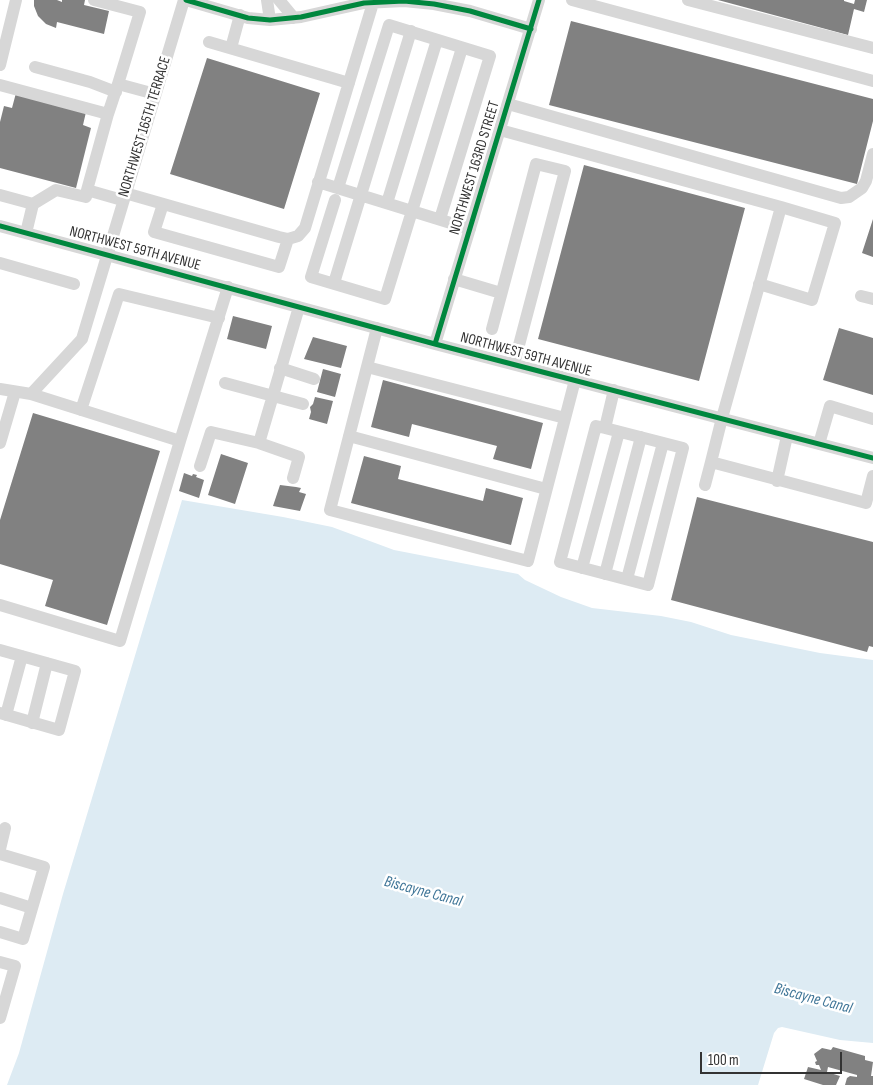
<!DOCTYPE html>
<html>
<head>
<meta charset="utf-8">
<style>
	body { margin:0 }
	#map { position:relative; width:873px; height:1085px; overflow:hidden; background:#fff; font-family:"Sofia Sans Condensed",sans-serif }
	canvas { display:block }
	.scale { position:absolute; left:700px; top:1052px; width:142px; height:22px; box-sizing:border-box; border:2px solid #333; border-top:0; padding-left:6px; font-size:15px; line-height:18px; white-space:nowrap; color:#333; -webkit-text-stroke:4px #fff; paint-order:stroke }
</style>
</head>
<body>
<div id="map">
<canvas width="873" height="1085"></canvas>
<div class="scale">100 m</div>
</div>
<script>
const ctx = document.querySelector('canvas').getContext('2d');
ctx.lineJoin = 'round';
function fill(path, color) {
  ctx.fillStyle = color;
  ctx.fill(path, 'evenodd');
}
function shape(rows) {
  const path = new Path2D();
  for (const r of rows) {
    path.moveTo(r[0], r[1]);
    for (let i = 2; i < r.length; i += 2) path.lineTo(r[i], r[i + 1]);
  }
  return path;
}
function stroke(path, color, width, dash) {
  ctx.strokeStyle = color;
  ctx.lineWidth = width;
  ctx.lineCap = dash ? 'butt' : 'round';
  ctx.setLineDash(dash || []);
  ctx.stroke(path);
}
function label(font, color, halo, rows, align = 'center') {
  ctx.font = font + ' "Sofia Sans Condensed",sans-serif';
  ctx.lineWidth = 5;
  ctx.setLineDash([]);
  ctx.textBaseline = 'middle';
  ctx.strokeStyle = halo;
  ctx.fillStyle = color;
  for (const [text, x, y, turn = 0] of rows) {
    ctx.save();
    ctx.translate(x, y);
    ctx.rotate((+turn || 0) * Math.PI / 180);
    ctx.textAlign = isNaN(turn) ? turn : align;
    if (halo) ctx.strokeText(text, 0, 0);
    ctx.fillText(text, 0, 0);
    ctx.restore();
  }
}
fill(shape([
	[182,500,283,517,332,527,394,550,518,574,525,580,561,597,592,608,661,616,691,622,731,635,820,653,873,660,873,1043,840,1040,782,1027,778,1028,774,1033,758,1085,7,1085,19,1053,63,894]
]), '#ddebf3');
fill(shape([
	[34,0,57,0,62,2,62,0,85,0,84,5,109,11,104,34,57,22,56,28,46,24,38,16,34,6],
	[718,0,844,0,844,1,854,4,855,0,867,0,864,12,854,9,848,35],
	[571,21,873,99,873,121,857,184,549,105],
	[207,58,320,93,284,209,170,174],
	[16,93,86,112,83,125,91,128,76,188,0,168,0,122,4,106,12,108],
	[584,165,745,208,699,381,538,339],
	[873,219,873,257,862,253],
	[233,316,272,326,266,349,227,339],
	[839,328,873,338,873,395,823,380],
	[313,337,347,346,341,368,304,359],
	[323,369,341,374,335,397,317,392],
	[383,380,543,423,531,469,493,459,497,446,412,424,409,437,371,427],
	[315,397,333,401,327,424,309,419,311,412,310,407,313,404],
	[33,413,160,451,107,625,45,606,53,580,0,564,0,520],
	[221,454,248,463,235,504,208,495],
	[364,456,401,466,398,479,483,501,486,488,523,498,511,545,351,503],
	[184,473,192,476,193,474,197,475,196,477,204,480,199,498,179,491],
	[280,485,296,487,301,488,299,492,306,494,300,511,273,506],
	[697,497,873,542,873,647,869,646,867,652,671,600],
	[833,1047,865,1056,865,1060,873,1062,871,1076,873,1076,873,1085,845,1085,847,1078,850,1076,857,1077,857,1075,828,1067,827,1072,840,1076,836,1085,823,1085,804,1079,808,1067,821,1070,819,1065,816,1065,815,1062,817,1061,814,1054,822,1048,831,1050]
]), '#818181');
stroke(shape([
	[94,0,140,12,118,84,155,94],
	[186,0,248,18,270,20,301,17,364,3,404,1,434,4,470,11,531,29],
	[267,0,270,20],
	[279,0,294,18],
	[572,0,873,81],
	[688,0,873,48],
	[209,42,349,83],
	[231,48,240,15],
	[0,65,16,0],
	[35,67,90,82,116,92],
	[118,84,108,114,87,190,122,200],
	[0,85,108,114],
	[508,104,841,198,849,197,862,188,866,181,873,154],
	[500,130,781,207,722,418,711,462,866,503,873,476],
	[318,182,470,229],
	[338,188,389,25,490,56,440,219],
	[125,193,279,237,288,239,298,236,305,228,373,3],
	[0,195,33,204,26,233],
	[335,200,311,277,385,299,462,48],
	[387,203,437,40],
	[33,204,56,190,86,197,87,190],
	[163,204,154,232,279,267,288,239],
	[0,226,435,344,873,458],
	[0,263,74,284],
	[454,279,501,293],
	[334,283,411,31],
	[759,284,812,300,835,223,781,207],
	[861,296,873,299],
	[377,328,330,510,528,561,575,380],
	[492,329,536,164,565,171,514,364],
	[435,344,539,0],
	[367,367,565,418],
	[280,368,314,379],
	[225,383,303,404],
	[0,389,31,394,180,441,228,287],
	[31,394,82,339,184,0],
	[81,410,119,294,219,318],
	[605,428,596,426,560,562,648,585,683,448,605,428,614,390],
	[349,436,546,489],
	[0,443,15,392],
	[259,443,299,457,293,478],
	[819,444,830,406,873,419],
	[200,466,211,432,259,443,299,307],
	[777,481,787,436],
	[705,485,711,462],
	[582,568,619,432],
	[605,574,641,437],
	[627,579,663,443],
	[0,605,120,641,180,441],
	[0,650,75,671,59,730,0,713],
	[6,715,22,656],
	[32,723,47,663],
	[0,849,5,828],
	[0,854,44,867,23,939,0,932],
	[0,898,32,908],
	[0,962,15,966,0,1018]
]), '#d7d7d7', 12);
stroke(shape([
	[186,0,248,18,270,20,301,17,364,3,404,1,434,4,470,11,531,29],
	[0,226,435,344,873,458],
	[435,344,539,0]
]), '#00873e', 5);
label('15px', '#333', '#fff', [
	["NORTHWEST 165TH TERRACE",145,127,-73],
	["NORTHWEST 163RD STREET",475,168,-73],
	["NORTHWEST 59TH AVENUE",135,249,15],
	["NORTHWEST 59TH AVENUE",526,355,15]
]);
label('italic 16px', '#3f7597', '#fff', [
	["Biscayne Canal",423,892,15],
	["Biscayne Canal",813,999,15]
]);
</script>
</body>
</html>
